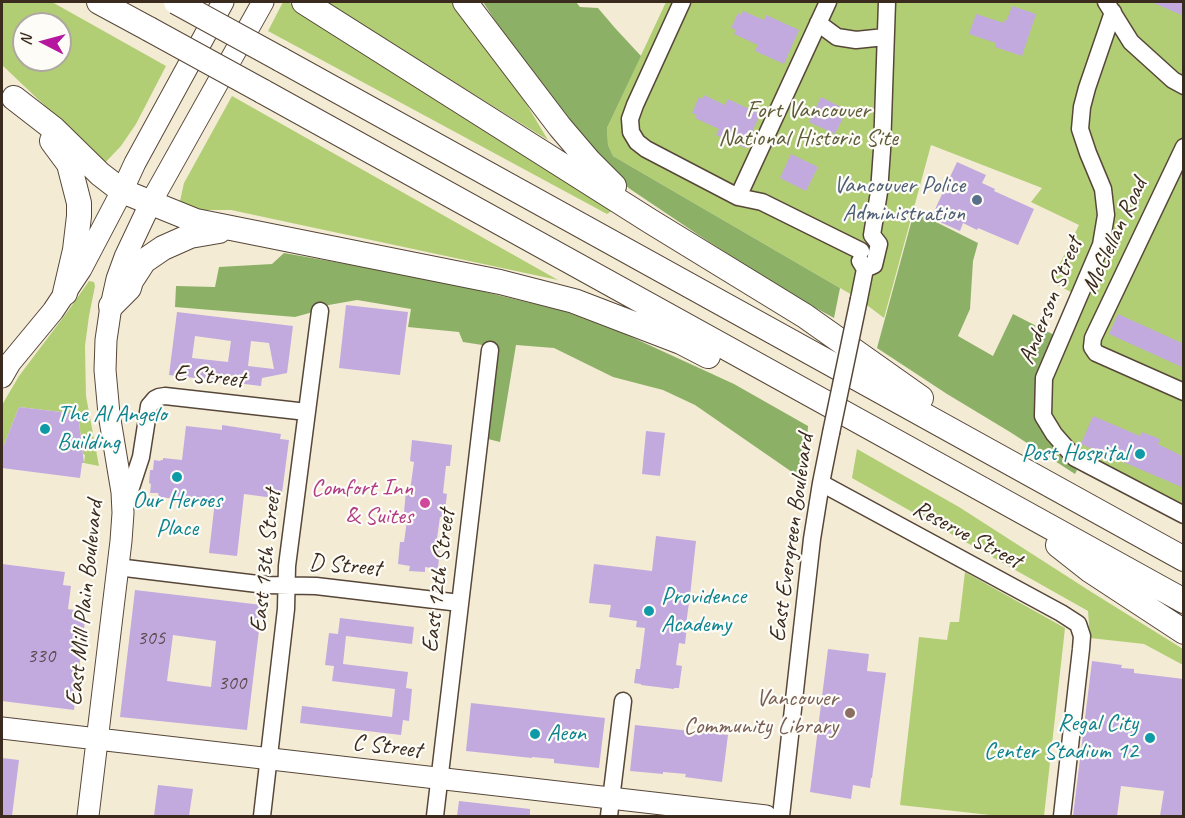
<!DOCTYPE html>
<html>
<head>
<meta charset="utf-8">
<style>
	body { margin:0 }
	#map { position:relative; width:1185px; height:818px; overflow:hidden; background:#f4ebd5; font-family:Caveat,sans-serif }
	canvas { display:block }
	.frame { position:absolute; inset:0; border:3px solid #3b2a1e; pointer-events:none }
	.north { position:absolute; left:12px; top:12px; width:60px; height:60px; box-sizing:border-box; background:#fdfcf7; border:2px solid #afa8a0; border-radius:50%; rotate:276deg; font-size:16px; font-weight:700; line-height:24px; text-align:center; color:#3b2a1e }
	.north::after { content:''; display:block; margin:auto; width:21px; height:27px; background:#b5179e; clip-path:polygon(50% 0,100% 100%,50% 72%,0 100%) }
</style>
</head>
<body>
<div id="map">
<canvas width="1185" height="818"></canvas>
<div class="frame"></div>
<div class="north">N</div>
</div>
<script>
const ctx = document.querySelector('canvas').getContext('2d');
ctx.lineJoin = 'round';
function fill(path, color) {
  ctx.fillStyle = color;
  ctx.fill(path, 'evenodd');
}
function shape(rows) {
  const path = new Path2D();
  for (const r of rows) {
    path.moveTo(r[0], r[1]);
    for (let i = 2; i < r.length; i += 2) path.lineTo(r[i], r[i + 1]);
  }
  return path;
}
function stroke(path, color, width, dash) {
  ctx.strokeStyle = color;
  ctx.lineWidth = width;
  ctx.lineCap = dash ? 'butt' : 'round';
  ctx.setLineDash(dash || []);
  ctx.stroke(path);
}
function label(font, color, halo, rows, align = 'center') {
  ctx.font = font + ' Caveat,sans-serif';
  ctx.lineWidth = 4.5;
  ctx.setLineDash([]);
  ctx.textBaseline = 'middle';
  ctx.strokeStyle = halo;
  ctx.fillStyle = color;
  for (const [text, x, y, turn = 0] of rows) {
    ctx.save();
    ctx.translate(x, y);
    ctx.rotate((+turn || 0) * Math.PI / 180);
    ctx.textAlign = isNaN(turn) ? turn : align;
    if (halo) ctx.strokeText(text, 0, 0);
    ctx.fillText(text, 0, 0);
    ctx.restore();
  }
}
fill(shape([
	[2,2,52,2,166,66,136,124,121,146,102,166,63,123,2,65],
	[24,24,60,24,60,60,24,60],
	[283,2,288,2,613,210,607,214,268,31],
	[324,2,453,2,504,67,548,140],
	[666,2,1183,2,1183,514,1075,458,1054,434,1044,378,1079,296,1051,282,1079,225,1031,202,1042,188,931,145,884,318,859,299,613,156,608,145,607,128],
	[232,96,558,280,231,210,193,210,180,201,184,183],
	[89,281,94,282,95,286,89,316,85,346,86,396,99,466,84,463,85,455,83,454,78,414,19,407,4,445,2,446,2,405,19,376,68,311],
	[857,449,959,507,1093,593,1183,649,1183,665,1144,644,1090,638,1088,611,852,478],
	[965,572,1065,628,1044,816,999,816,900,805,919,637,947,640,950,622,959,622]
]), '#b1ce74');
fill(shape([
	[483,2,576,2,580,7,598,8,615,28,641,56,607,128,608,145,613,156,840,288,834,318,787,292,697,234,630,189,600,164,528,71],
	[914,212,932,220,978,243,973,261,970,309,958,336,993,356,1013,314,1060,338,1043,416,1068,452,1062,459,1077,470,1075,474,1010,432,947,394,877,348],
	[284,253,431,279,564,311,625,334,734,384,808,426,805,481,695,405,663,390,613,377,554,348,516,345,500,442,488,439,495,347,463,342,459,332,408,327,411,309,357,300,323,306,313,312,295,317,175,307,176,286,215,287,219,267,272,264]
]), '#8cb166');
fill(shape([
	[1151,2,1184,2,1184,16],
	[1012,6,1036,14,1022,56,995,47,996,43,969,34,976,14,1004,23,1005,19,1007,20],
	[743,11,764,20,766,15,799,30,784,64,755,51,758,45,734,34,736,30,731,28,738,13,741,15],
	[704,95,725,105,728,99,760,114,745,148,716,135,719,129,695,118,697,115,692,113,699,97,702,99],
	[821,97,847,110,835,134,809,122],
	[791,154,818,167,806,191,780,178],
	[957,162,986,175,982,183,995,189,994,191,1034,209,1018,245,978,228,977,230,963,223,960,231,931,218],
	[346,305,408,312,400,375,339,368],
	[177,312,293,326,287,373,262,378,261,386,169,375],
	[195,336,231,341,228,362,192,358],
	[251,341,269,343,274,369,248,366],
	[1118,314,1184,344,1184,368,1109,334],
	[19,407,78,414,84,463,82,463,80,478,2,468,2,444,4,445],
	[1093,416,1140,436,1142,432,1160,439,1158,444,1184,457,1184,488,1081,444],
	[222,425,281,434,280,439,289,440,282,493,275,492,274,498,244,494,237,556,209,553,215,501,193,499,193,501,159,497,158,493,150,493,151,484,149,483,150,470,153,470,154,460,160,461,161,460,163,460,163,458,182,460,186,426,222,430],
	[646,431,665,433,660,476,642,474],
	[412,440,452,445,450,466,446,466,443,493,447,494,444,518,440,517,436,546,440,546,438,569,425,567,425,572,409,571,410,566,398,564,400,542,404,542,408,513,404,512,406,491,410,491,414,462,410,461],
	[656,536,696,541,691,587,686,625,687,626,685,644,679,643,676,665,682,666,679,688,674,688,674,689,641,685,641,684,634,683,636,669,640,669,645,628,636,627,637,621,609,617,611,605,589,603,594,564,652,571],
	[2,564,65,572,63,585,71,586,68,609,86,612,74,710,2,701],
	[135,590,262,605,247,730,120,717],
	[173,635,216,641,211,687,167,681],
	[340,618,414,627,412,644,346,636,343,664,408,672,406,688,412,689,409,721,403,720,401,735,300,723,302,706,392,717,395,689,332,681,334,666,325,665,329,633,338,634],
	[828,649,869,654,867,671,886,673,872,778,871,778,870,788,853,785,851,799,810,792],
	[1092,661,1122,665,1121,668,1134,669,1134,673,1184,679,1184,816,1160,816,1164,791,1121,786,1117,816,1073,816],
	[471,703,605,718,599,768,554,763,554,759,532,757,532,758,466,751],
	[635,725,728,735,722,782,685,777,686,774,663,772,663,774,630,771],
	[2,758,19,760,12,816,2,816],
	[158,785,193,789,189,816,154,816],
	[459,801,530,809,530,816,457,816]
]), '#c2aadf');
const minor = shape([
	[682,2,635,105,630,119,631,132,637,142,646,149,738,197,762,202,861,251],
	[1106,2,1131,42,1173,80,1184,86],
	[1113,12,1087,88,1082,107,1080,129,1088,153,1103,189,1106,215,1101,245,1044,378,1043,416,1054,434,1075,458,1184,515],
	[818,23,837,37,856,40,885,37],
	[1184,147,1093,338,1092,347,1096,353,1184,392],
	[738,197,828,2],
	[865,269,874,265,879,244,872,235,879,192,882,150,887,2],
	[859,299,865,269,860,261],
	[821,483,1061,613,1078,624,1082,636,1081,649,1062,816],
	[124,509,141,457,149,406,155,399,159,397,165,396,307,412],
	[117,567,266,585,316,586,460,603],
	[262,816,286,609,287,566,320,311],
	[435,816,490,350],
	[609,816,623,701],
	[781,816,812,539,821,483,831,433]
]);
const major = shape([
	[2,377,10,363,53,311,81,269,122,191,135,163,223,2],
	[2,728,766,816],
	[88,816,121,541,123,513,122,492,109,414,105,370,106,340,111,306,117,279,125,257,151,202,263,2]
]);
const highway = shape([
	[99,2,149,29],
	[304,2,650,221,805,316,921,398],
	[465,2,560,127,589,161,614,186],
	[280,59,1184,559],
	[262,91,1184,601],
	[14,98,54,129,100,174,122,191,196,221,500,282,574,301,681,342,708,356],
	[52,141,69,164,79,203,79,216,75,250,65,293],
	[111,306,129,288,131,281,144,261,163,248,190,236,219,231],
	[1058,545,1091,571,1184,632]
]);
stroke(minor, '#574739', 19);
stroke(major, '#574739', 23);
stroke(highway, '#574739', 26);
stroke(minor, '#fff', 16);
stroke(major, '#fff', 21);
stroke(highway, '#fff', 24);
const minorBridge = shape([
	[831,433,859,299]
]);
const highwayBridge = shape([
	[176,2,280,59],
	[149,29,262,91]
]);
stroke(minorBridge, '#574739', 19, []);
stroke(highwayBridge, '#574739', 26, []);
stroke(minorBridge, '#fff', 16);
stroke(highwayBridge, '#fff', 24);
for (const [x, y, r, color] of [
	[977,200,6,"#5c6f8a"],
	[45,429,6,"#0f9aa8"],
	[1140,454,6,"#0f9aa8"],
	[177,477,6,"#0f9aa8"],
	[425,503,6,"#d1479c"],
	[649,611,6,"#0f9aa8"],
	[850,713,6,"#8d6e63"],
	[535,734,6,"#0f9aa8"],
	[1150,738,6,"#0f9aa8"]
]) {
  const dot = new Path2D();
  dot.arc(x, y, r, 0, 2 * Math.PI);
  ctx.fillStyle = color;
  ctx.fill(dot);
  stroke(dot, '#fdfcf7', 2);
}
label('21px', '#5d4a4e', null, [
	["305",151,638],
	["330",41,656],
	["300",232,683]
]);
label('24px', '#5e5b38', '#fdfcf7', [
	["Fort Vancouver",808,111],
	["National Historic Site",808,139]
]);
label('24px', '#4e5e75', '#fdfcf7', [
	["Vancouver Police",965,186],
	["Administration",965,214]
], 'right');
label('24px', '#3b2a1e', '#fdfcf7', [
	["McClellan Road",1115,236,-65],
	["Anderson Street",1051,301,-68],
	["E Street",209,377,6],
	["Reserve Street",967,535,28],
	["East Evergreen Boulevard",792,538,-82],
	["East 13th Street",266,561,-84],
	["D Street",345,566,5],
	["East 12th Street",439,581,-83],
	["East Mill Plain Boulevard",85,603,-84],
	["C Street",387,747,7]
]);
label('24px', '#0d838f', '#fdfcf7', [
	["The Al Angelo",57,415],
	["Building",57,443],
	["Post Hospital",1128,454,"right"],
	["Our Heroes",177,501,"center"],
	["Place",177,529,"center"],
	["Providence",661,597],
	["Academy",661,625],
	["Regal City",1138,724,"right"],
	["Center Stadium 12",1138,752,"right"],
	["Aeon",547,734]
], 'left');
label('24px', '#b23c85', '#fdfcf7', [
	["Comfort Inn",413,489],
	["& Suites",413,517]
], 'right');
label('24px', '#785e54', '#fdfcf7', [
	["Vancouver",838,699],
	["Community Library",838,727]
], 'right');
</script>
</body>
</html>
